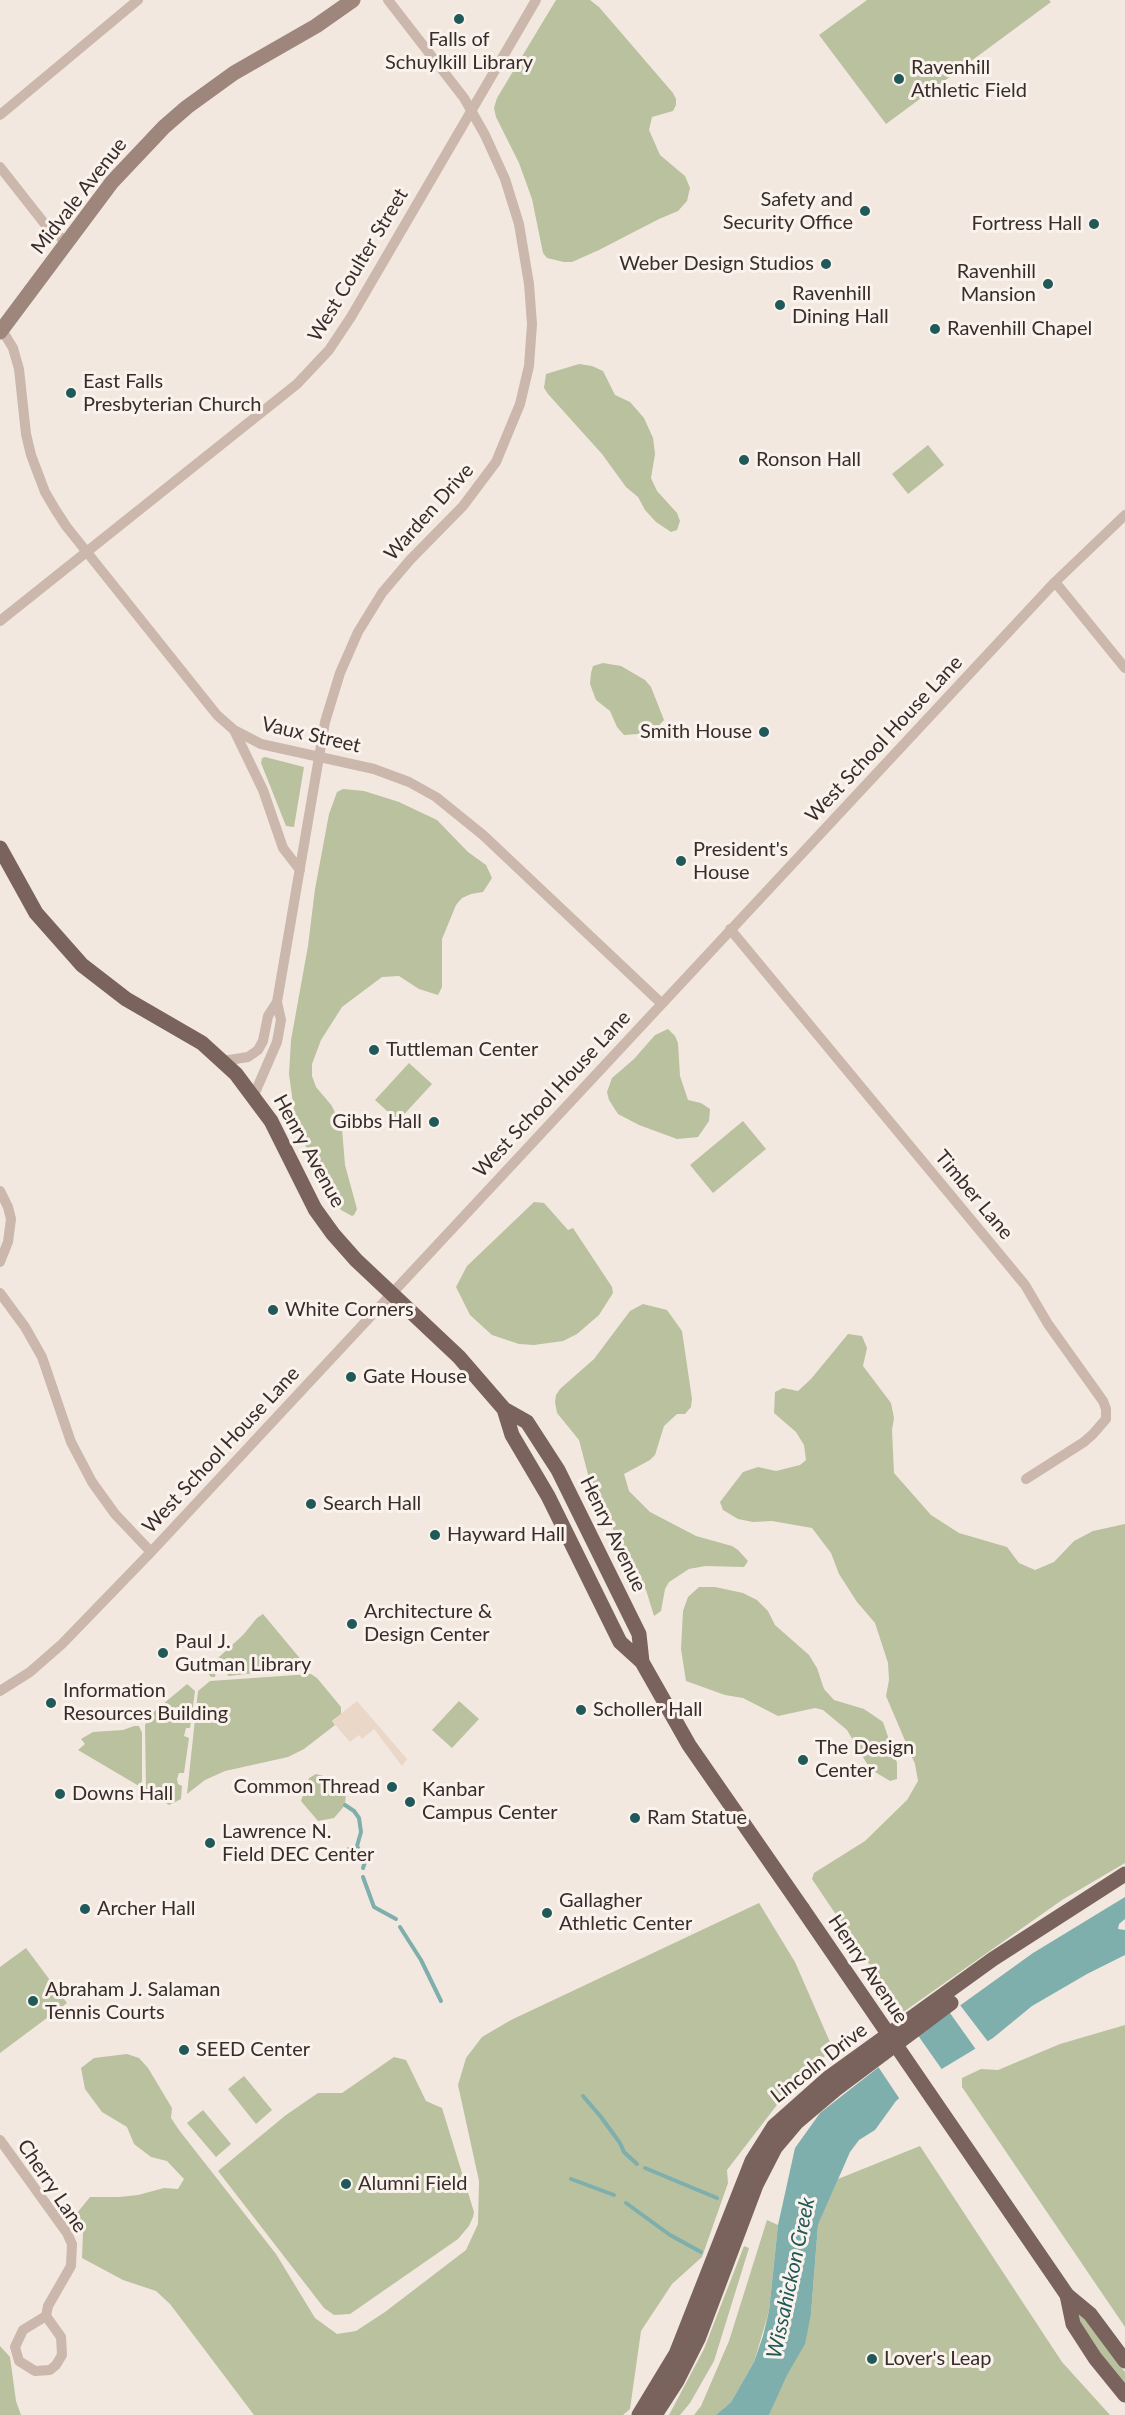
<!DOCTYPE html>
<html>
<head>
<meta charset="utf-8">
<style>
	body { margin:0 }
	canvas { display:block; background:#f2e8df }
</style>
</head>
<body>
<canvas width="1125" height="2415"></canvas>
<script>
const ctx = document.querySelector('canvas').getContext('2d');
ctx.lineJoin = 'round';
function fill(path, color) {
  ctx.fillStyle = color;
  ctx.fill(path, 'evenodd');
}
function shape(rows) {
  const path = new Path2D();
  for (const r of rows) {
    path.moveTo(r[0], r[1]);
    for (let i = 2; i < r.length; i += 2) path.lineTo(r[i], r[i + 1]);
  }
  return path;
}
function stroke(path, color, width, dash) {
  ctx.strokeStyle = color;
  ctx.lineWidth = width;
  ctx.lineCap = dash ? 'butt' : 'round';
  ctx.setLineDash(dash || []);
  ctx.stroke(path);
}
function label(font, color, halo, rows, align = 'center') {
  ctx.font = font + ' Lato,sans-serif';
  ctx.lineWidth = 6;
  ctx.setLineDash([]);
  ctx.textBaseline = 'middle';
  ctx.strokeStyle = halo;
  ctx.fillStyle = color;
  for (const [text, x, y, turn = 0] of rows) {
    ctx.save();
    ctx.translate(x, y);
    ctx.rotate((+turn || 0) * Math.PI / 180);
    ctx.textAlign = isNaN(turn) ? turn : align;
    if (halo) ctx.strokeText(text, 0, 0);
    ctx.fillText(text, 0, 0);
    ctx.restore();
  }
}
fill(shape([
	[556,0,590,0,599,7,673,93,676,99,676,105,673,111,652,117,649,130,660,155,685,176,690,188,687,201,678,211,659,219,599,250,572,262,564,262,547,258,543,253,532,199,519,163,496,117,494,108,497,98],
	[867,0,1049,0,1051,2,886,124,819,35],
	[579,364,592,366,603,371,615,395,630,402,644,418,653,438,655,454,651,478,657,491,677,513,680,521,677,530,671,532,656,522,645,510,638,497,626,487,602,454,548,394,544,388,546,374],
	[928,445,944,465,908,494,892,474],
	[603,663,621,666,645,680,651,687,664,720,652,733,624,735,617,727,610,711,596,700,590,684,591,673,593,666],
	[265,757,304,767,294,827,286,826,261,763,262,758],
	[343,789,364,791,399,802,437,820,468,852,486,865,492,878,483,892,471,894,462,898,456,905,442,939,442,987,438,995,419,989,399,976,382,977,342,1007,321,1040,312,1064,312,1076,316,1087,332,1106,342,1129,345,1165,357,1209,354,1215,352,1216,341,1210,326,1187,310,1157,295,1118,289,1074,291,1040,308,946,315,889,329,814,337,792],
	[668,1029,675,1036,678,1043,680,1076,688,1100,701,1103,710,1109,709,1121,698,1137,677,1139,639,1125,618,1114,609,1100,607,1092,612,1078,634,1059,655,1035],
	[409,1063,432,1084,398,1121,375,1100],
	[743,1121,766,1149,713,1193,690,1165],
	[534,1202,544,1203,568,1230,573,1228,612,1287,613,1293,599,1315,577,1334,563,1341,534,1345,519,1344,492,1335,470,1315,456,1287,467,1266],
	[643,1304,667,1310,682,1331,692,1399,691,1407,685,1414,677,1414,664,1426,655,1455,650,1460,624,1474,629,1491,650,1512,696,1536,732,1546,738,1550,748,1561,744,1567,705,1566,689,1569,669,1582,665,1589,661,1611,654,1616,646,1590,620,1549,610,1521,591,1486,579,1440,557,1413,555,1402,556,1395,560,1389,594,1359,630,1311],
	[848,1334,862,1336,867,1348,863,1366,891,1403,894,1418,892,1430,894,1473,931,1515,959,1533,1007,1547,1019,1563,1035,1570,1054,1562,1074,1541,1093,1531,1125,1524,1125,1863,1062,1900,902,2013,812,1879,814,1873,865,1841,907,1800,918,1781,915,1764,886,1696,889,1680,888,1663,875,1623,857,1602,839,1574,831,1553,812,1528,772,1521,753,1522,738,1519,723,1510,720,1502,743,1472,758,1467,776,1471,800,1465,806,1460,804,1445,796,1432,774,1413,775,1392,783,1388,798,1391,811,1379],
	[699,1587,715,1587,743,1593,757,1600,768,1611,775,1625,809,1655,817,1668,824,1689,834,1700,864,1709,883,1722,897,1763,897,1779,890,1781,870,1769,847,1730,823,1710,815,1708,778,1716,743,1698,725,1695,686,1681,681,1649,683,1611,688,1597],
	[263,1614,303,1662,303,1668,228,1676,227,1672,223,1669,216,1671,215,1677,211,1677,205,1670,243,1635,257,1618],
	[311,1674,317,1678,341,1707,341,1714,332,1721,335,1725,304,1749,288,1757,225,1771,205,1780,187,1794,198,1691,210,1681],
	[187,1684,195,1691,190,1728,186,1728,184,1736,189,1738,184,1773,179,1773,177,1779,178,1784,182,1786,181,1799,169,1805,146,1790,145,1725,151,1714],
	[459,1701,479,1719,452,1748,432,1730],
	[134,1726,139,1726,142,1733,142,1781,139,1786,78,1750,85,1744,81,1739,93,1732,123,1730],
	[316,1774,327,1777,346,1791,345,1805,341,1810,334,1818,318,1821,301,1801,309,1778],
	[759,1903,795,1962,833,2049,793,2084,727,2170,728,2183,702,2257,672,2284,641,2331,630,2409,623,2415,254,2415,170,2304,156,2291,123,2280,82,2258,83,2232,77,2213,90,2197,119,2197,138,2195,164,2188,178,2189,184,2179,167,2161,151,2157,134,2144,127,2127,102,2112,85,2089,81,2068,94,2058,127,2054,139,2058,148,2068,172,2108,171,2118,179,2130,276,2254,315,2318,337,2334,356,2331,385,2312,466,2250,478,2224,479,2181,458,2085,466,2058,482,2037,511,2020],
	[26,1948,67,2003,0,2053,0,1967],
	[1125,2025,1125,2327,962,2087,962,2078,981,2069,998,2070,1060,2044],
	[394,2057,406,2060,426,2101,442,2108,474,2212,473,2217,469,2226,458,2239,435,2255,350,2314,334,2315,324,2308,218,2171,286,2115,318,2093,342,2093],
	[244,2076,272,2110,256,2124,228,2089],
	[203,2110,231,2144,216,2157,187,2123],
	[920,2146,1062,2362,1110,2415,769,2415,811,2314,818,2225,838,2179],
	[767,2220,778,2225,769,2311,754,2362,731,2402,716,2415,694,2415,701,2406,729,2341],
	[744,2246,749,2248,714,2361,690,2403,680,2415,669,2415,704,2349],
	[1080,2313,1125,2372,1125,2385,1111,2369,1077,2317,1077,2314],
	[0,2346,10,2357,16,2401,21,2415,0,2415]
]), '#b9c19f');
fill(shape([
	[357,1701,407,1759,402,1766,374,1729,362,1739,359,1735,350,1742,332,1721]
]), '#ead7c7');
fill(shape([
	[1125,1897,1125,1919,1119,1924,1118,1929,1125,1930,1125,1955,1087,1974,1032,2006,993,2038,912,2087,896,2101,875,2130,859,2140,850,2152,818,2225,811,2314,805,2344,787,2375,769,2415,716,2415,731,2402,754,2362,763,2336,769,2311,778,2225,795,2148,820,2113,926,2030,1033,1953]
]), '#7fafad');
fill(shape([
	[960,2005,989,2043,977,2051,950,2013],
	[917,2034,943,2071,914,2090,901,2101,877,2065]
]), '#f2e8df');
stroke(shape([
	[345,1805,354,1811,359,1818,361,1832,357,1846,365,1862,363,1868],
	[349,1849,358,1850],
	[363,1877,374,1907,396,1919],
	[400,1927,421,1960,441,2001],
	[583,2096,601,2117,620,2143,624,2152,637,2164],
	[645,2168,717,2198],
	[571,2179,614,2195],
	[626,2203,670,2235,701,2252]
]), '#7fafad', 4);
stroke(shape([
	[0,115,138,0],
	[0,167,48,228,67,242],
	[2,330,13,348,19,369,26,434,31,455,45,492,55,509,66,526,217,715,234,730,261,744,374,769,409,782,436,797,483,835,661,1003],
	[1055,582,1125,668],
	[0,621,297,384,329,350,351,317,536,0],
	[234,730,263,790,283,848,300,870],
	[730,929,1006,1262,1025,1285,1048,1324,1103,1401,1106,1409,1106,1419,1093,1434,1084,1442,1026,1479],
	[223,1061,248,1057,258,1050,263,1041,268,1016,277,1002],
	[254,1095,277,1042,281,1020,277,1002,325,722,340,673,358,632,382,593,410,560,463,506,496,462,520,404,529,366,532,324,529,284,519,224,505,179,485,135,464,98,388,0],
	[0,1191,8,1207,11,1219,8,1242,0,1262],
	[0,1293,25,1327,42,1357,71,1442,92,1482,115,1514,151,1552],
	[0,1691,30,1672,62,1644,151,1552,1014,626,1055,582,1125,515],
	[0,2140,67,2233,72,2244,71,2266,48,2306,46,2316,61,2337,62,2355,56,2365,50,2370,35,2371,19,2361,15,2347,23,2330,46,2316]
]), '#cbb7ab', 10);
stroke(shape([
	[0,332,112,182,164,127,187,107,234,73,316,26,353,0]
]), '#9e867c', 15);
stroke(shape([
	[0,848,36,913,82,965,126,999,202,1043,236,1074,271,1121,315,1209,333,1234,356,1260,459,1357,504,1409,512,1435,548,1496,620,1642,642,1662,689,1745,802,1908],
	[504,1409,527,1422,558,1470,639,1634,642,1662],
	[1067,2295,1073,2324,1095,2358,1125,2395],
	[1067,2295,1090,2314,1125,2361],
	[639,2415,676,2354,752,2161,774,2126,828,2078,993,1959,1125,1874],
	[655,2415,677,2381,698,2339,756,2185,775,2148,797,2122,836,2089,951,2003]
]), '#7a635c', 15);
stroke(shape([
	[802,1908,1067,2295]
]), '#7a635c', 15);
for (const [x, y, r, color] of [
	[459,19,6,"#205958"],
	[899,79,6,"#205958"],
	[865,211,6,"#205958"],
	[1094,224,6,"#205958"],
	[826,264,6,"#205958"],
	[1048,284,6,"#205958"],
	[780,305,6,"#205958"],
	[935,329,6,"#205958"],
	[71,393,6,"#205958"],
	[744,460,6,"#205958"],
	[764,732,6,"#205958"],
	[681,861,6,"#205958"],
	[374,1050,6,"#205958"],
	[434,1122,6,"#205958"],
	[273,1310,6,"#205958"],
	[351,1377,6,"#205958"],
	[311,1504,6,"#205958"],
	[435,1535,6,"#205958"],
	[352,1624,6,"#205958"],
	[163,1653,6,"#205958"],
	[51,1703,6,"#205958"],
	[581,1710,6,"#205958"],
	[803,1760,6,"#205958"],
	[392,1787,6,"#205958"],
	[60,1794,6,"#205958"],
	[410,1802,6,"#205958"],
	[635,1818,6,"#205958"],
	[210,1843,6,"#205958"],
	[85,1909,6,"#205958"],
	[547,1913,6,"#205958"],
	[33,2001,6,"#205958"],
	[184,2050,6,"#205958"],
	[346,2184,6,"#205958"],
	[872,2359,6,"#205958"]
]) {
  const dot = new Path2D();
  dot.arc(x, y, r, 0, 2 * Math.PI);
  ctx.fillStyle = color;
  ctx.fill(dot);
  stroke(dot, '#faf2ec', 2);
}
label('20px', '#392d2a', '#faf2ec', [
	["Falls of",459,40,"center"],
	["Schuylkill Library",459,63,"center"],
	["Ravenhill",911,68],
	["Athletic Field",911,91],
	["Safety and",853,200,"right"],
	["Security Office",853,223,"right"],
	["Fortress Hall",1082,224,"right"],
	["Weber Design Studios",814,264,"right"],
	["Ravenhill",1036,272,"right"],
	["Mansion",1036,295,"right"],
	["Ravenhill",792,294],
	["Dining Hall",792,317],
	["Ravenhill Chapel",947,329],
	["East Falls",83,382],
	["Presbyterian Church",83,405],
	["Ronson Hall",756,460],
	["Smith House",752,732,"right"],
	["President's",693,850],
	["House",693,873],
	["Tuttleman Center",386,1050],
	["Gibbs Hall",422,1122,"right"],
	["White Corners",285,1310],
	["Gate House",363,1377],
	["Search Hall",323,1504],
	["Hayward Hall",447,1535],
	["Architecture &",364,1612],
	["Design Center",364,1635],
	["Paul J.",175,1642],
	["Gutman Library",175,1665],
	["Information",63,1691],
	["Resources Building",63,1714],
	["Scholler Hall",593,1710],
	["The Design",815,1748],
	["Center",815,1771],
	["Common Thread",380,1787,"right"],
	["Kanbar",422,1790],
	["Campus Center",422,1813],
	["Downs Hall",72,1794],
	["Ram Statue",647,1818],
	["Lawrence N.",222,1832],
	["Field DEC Center",222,1855],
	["Gallagher",559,1901],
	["Athletic Center",559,1924],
	["Archer Hall",97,1909],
	["Abraham J. Salaman",45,1990],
	["Tennis Courts",45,2013],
	["SEED Center",196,2050],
	["Alumni Field",358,2184],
	["Lover's Leap",884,2359]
], 'left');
label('20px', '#392d2a', '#faf2ec', [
	["Midvale Avenue",79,196,-52],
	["West Coulter Street",358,265,-59],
	["Warden Drive",429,512,-48],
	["Vaux Street",311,735,13],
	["West School House Lane",884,739,-47],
	["West School House Lane",552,1094,-47],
	["Henry Avenue",309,1151,61],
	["Timber Lane",974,1195,50],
	["West School House Lane",221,1450,-47],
	["Henry Avenue",613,1534,64],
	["Henry Avenue",868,1969,56],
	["Lincoln Drive",819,2063,-38],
	["Cherry Lane",52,2186,56]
]);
label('italic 21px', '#205958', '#faf2ec', [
	["Wissahickon Creek",791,2278,-78]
]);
</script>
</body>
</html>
